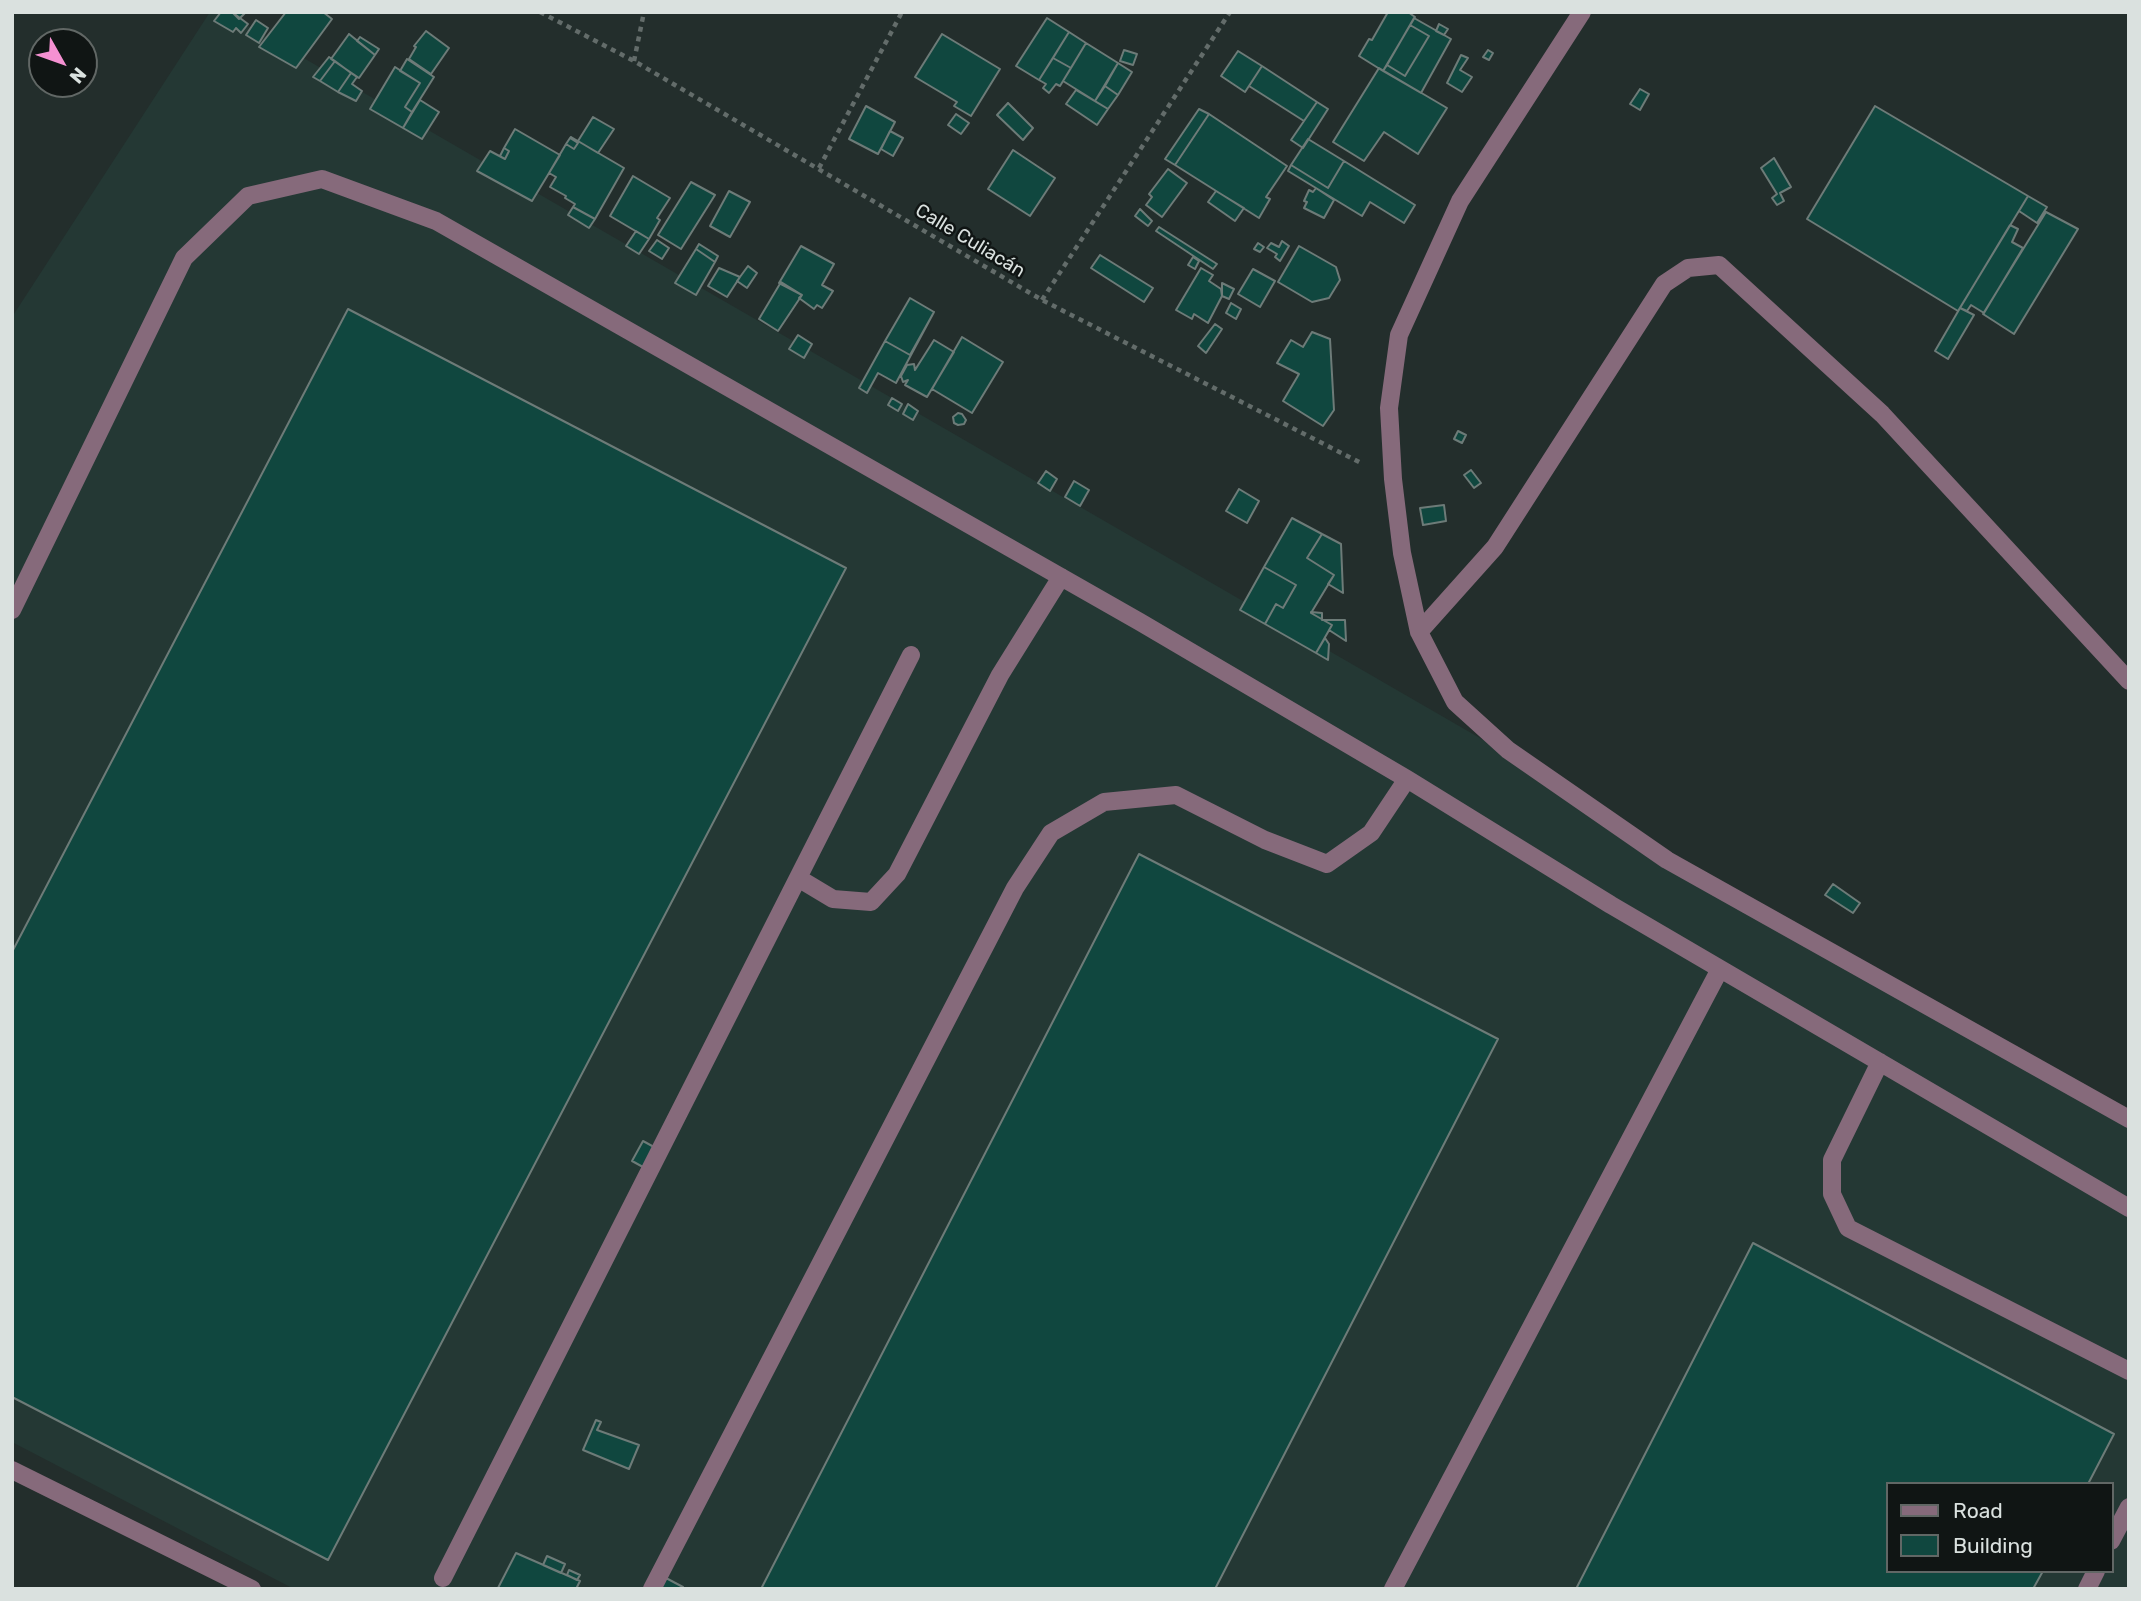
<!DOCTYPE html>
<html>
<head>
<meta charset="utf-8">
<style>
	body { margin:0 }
	#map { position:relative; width:2141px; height:1601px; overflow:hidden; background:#232e2c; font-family:Rubik,sans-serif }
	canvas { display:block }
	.frame { position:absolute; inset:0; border:14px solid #dae1df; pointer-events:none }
	.legend { position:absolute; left:1886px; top:1482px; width:228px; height:91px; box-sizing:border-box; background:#101514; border:2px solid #616765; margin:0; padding:9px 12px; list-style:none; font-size:21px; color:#dae1df }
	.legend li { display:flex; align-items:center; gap:14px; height:35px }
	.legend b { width:35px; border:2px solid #616765 }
	.north { position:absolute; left:28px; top:28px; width:70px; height:70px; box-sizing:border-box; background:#101514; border:2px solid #616765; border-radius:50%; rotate:130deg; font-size:19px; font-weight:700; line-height:28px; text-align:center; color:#dae1df }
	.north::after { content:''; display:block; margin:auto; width:24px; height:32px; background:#f591d2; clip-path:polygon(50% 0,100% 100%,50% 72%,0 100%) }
</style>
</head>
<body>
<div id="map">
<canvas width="2141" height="1601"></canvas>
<div class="frame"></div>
<ul class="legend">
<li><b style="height:9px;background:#866a7b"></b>Road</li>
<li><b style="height:19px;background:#10473f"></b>Building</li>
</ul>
<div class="north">N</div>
</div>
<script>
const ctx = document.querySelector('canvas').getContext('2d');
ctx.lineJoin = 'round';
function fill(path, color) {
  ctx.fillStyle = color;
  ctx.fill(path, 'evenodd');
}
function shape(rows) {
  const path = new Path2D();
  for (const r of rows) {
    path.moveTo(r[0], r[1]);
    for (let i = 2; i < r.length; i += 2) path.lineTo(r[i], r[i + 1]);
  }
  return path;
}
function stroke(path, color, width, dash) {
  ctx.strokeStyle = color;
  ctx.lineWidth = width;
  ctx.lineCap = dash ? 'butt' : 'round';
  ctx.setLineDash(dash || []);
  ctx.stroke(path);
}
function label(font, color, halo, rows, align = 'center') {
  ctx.font = font + ' Rubik,sans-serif';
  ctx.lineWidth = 5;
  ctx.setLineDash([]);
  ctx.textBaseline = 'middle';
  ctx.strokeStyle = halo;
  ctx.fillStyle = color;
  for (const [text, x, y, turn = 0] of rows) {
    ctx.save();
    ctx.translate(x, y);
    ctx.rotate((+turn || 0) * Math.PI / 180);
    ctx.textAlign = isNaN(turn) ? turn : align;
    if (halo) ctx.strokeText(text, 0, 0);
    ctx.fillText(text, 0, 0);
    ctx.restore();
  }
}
fill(shape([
	[210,12,224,12,1530,767,1644,847,2129,1115,2129,1589,294,1589,12,1442,12,317],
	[1887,1484,2111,1484,2111,1571,1887,1571]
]), '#243834');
const building = shape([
	[221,12,232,12,248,24,241,33,236,28,233,32,214,21,221,12],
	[232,12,246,12,239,19,232,12],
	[286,12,323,12,332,19,296,68,259,47,286,12],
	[1388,12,1408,12,1415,17,1383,71,1359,56,1369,39,1372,40,1388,12],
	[1047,18,1069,32,1039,80,1016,66,1047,18],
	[1414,18,1451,39,1421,93,1383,71,1387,65,1405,76,1429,36,1410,25,1414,18],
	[256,20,268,28,259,43,246,35,256,20],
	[1439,24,1448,29,1444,35,1436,31,1439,24],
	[1410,25,1429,36,1405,76,1387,65,1410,25],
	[426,31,449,48,431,74,409,59,416,47,414,46,426,31],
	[1069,32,1086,43,1071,68,1053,58,1069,32],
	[349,34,375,55,359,78,331,59,349,34],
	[942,34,1000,69,971,116,954,106,957,102,915,77,942,34],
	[360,37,379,49,375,55,357,41,360,37],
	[1086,43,1118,63,1095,101,1063,81,1086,43],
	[1124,50,1137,54,1133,65,1120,61,1124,50],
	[1488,50,1493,53,1489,60,1483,57,1488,50],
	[1238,51,1262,66,1245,92,1221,76,1238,51],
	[1461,55,1468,58,1460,70,1472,77,1462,92,1447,83,1461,55],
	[329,57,335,61,320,81,313,77,329,57],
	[1053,58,1071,68,1060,86,1056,84,1049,93,1043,88,1046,84,1039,80,1053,58],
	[407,59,434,77,412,112,405,107,420,83,400,71,407,59],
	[335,61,351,73,338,92,320,81,335,61],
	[1118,63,1132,72,1118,95,1105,86,1118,63],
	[1262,66,1317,102,1304,121,1249,86,1262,66],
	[395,67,420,83,405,107,412,112,403,128,370,109,395,67],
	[1379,68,1447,108,1418,154,1384,132,1364,161,1333,142,1379,68],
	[351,73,357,77,352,84,362,91,356,101,338,92,351,73],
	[1105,86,1118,95,1108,109,1095,101,1105,86],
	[1640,89,1649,94,1640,110,1630,104,1640,89],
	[1076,90,1108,109,1097,125,1066,104,1076,90],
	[420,100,439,112,422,139,403,128,420,100],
	[1317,102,1328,109,1303,148,1291,140,1317,102],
	[1008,103,1033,128,1023,140,997,115,1008,103],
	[866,106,895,122,878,154,849,139,866,106],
	[1875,106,2028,196,1958,311,1807,219,1875,106],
	[1199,109,1209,114,1175,165,1165,159,1199,109],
	[956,114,969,123,961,134,948,125,956,114],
	[1209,114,1287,166,1266,197,1270,199,1259,218,1175,165,1209,114],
	[593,117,614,129,598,153,578,141,593,117],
	[515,129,560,155,532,201,477,171,490,151,505,159,509,151,504,148,515,129],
	[890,131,903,138,893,156,881,149,890,131],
	[571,137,624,168,595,219,573,207,575,204,565,198,566,196,550,187,556,177,549,173,566,144,574,149,578,143,570,138,571,137],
	[570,138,578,143,574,149,566,144,570,138],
	[1308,139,1344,161,1328,188,1291,165,1308,139],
	[504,148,509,151,505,159,500,156,504,148],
	[1013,150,1055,178,1030,216,988,189,1013,150],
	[1774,158,1791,187,1780,193,1784,201,1777,205,1772,198,1777,194,1761,168,1774,158],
	[1344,161,1415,205,1404,223,1370,202,1362,216,1288,171,1291,165,1328,188,1344,161],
	[1168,169,1187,183,1162,217,1146,205,1152,197,1149,194,1168,169],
	[633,176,670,198,657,218,660,220,649,239,610,216,633,176],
	[691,182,715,195,681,249,658,235,691,182],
	[1316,188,1334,200,1324,218,1304,208,1307,202,1304,201,1309,190,1313,192,1316,188],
	[729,191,750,202,730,237,710,226,729,191],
	[1216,191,1244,208,1235,221,1208,202,1216,191],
	[2028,196,2047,207,2037,223,2019,211,2028,196],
	[573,207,595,219,589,228,568,215,573,207],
	[1140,209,1152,221,1148,226,1135,216,1140,209],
	[2046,212,2078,229,2014,334,1983,314,2046,212],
	[2010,225,2018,229,2012,242,2023,248,1984,313,1971,305,1967,311,1960,308,2010,225],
	[1159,227,1217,264,1213,269,1156,231,1159,227],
	[636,231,649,239,639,254,626,246,636,231],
	[657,240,669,248,662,259,649,251,657,240],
	[1282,241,1289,246,1280,261,1275,257,1277,254,1267,248,1271,243,1279,247,1282,241],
	[1258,243,1264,247,1260,252,1254,249,1258,243],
	[699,244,718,256,715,262,696,249,699,244],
	[801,246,834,264,822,285,833,291,822,308,817,305,814,309,799,298,802,295,779,283,801,246],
	[1299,246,1336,267,1340,280,1329,298,1312,302,1278,282,1299,246],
	[696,249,715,262,696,295,675,283,696,249],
	[1100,255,1153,288,1144,302,1091,268,1100,255],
	[1193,257,1199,261,1195,269,1188,265,1193,257],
	[748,266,757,273,747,288,737,281,748,266],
	[719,268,740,277,727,297,708,286,719,268],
	[1201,268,1213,275,1209,281,1221,289,1222,296,1208,323,1194,314,1192,319,1176,310,1201,268],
	[1253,269,1275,281,1260,307,1238,294,1253,269],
	[781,282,802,295,778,331,759,319,781,282],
	[1222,283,1234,289,1229,299,1222,296,1222,283],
	[910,298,934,312,910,355,885,341,910,298],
	[1231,303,1241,309,1236,319,1226,313,1231,303],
	[1960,308,1974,315,1948,359,1935,351,1960,308],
	[348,309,846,568,328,1560,12,1397,12,952,348,309],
	[934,312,896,383,878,373,867,393,859,388,885,341,910,355,934,312],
	[1215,324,1222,329,1206,353,1198,346,1215,324],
	[1312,332,1330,339,1334,410,1323,426,1283,401,1299,374,1277,363,1291,340,1303,347,1312,332],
	[798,335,812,344,804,358,789,349,798,335],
	[962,337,1003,362,972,413,932,389,962,337],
	[934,340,954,352,927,397,905,385,908,380,903,382,901,376,907,365,914,364,915,370,934,340],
	[892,398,902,404,898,411,888,405,892,398],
	[908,404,918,411,913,420,903,414,908,404],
	[958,413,962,414,966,420,964,424,958,425,954,423,953,417,958,413],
	[1458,431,1466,435,1462,443,1454,439,1458,431],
	[1471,470,1481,483,1474,488,1464,475,1471,470],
	[1046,471,1057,479,1050,491,1038,483,1046,471],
	[1074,481,1089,490,1080,506,1065,497,1074,481],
	[1239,489,1259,501,1247,523,1226,511,1239,489],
	[1444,505,1446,521,1423,525,1420,508,1444,505],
	[1292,518,1322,534,1307,558,1334,575,1311,613,1332,625,1316,653,1265,624,1276,604,1283,608,1296,585,1264,567,1292,518],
	[1322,534,1341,544,1343,593,1328,584,1334,575,1307,558,1322,534],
	[1264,567,1296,585,1283,608,1276,604,1265,624,1240,610,1264,567],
	[1311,612,1322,613,1322,620,1345,620,1346,641,1329,630,1332,625,1311,613,1311,612],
	[1325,638,1329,644,1328,660,1316,653,1325,638],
	[1139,854,1498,1039,1215,1589,761,1589,1139,854],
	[1833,884,1860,903,1853,913,1825,895,1833,884],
	[643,1141,665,1153,654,1173,632,1161,643,1141],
	[1753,1243,2114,1434,2088,1484,1887,1484,1887,1571,2043,1571,2033,1589,1576,1589,1753,1243],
	[596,1420,601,1422,597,1430,639,1445,629,1469,583,1450,596,1420],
	[516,1553,580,1581,576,1589,498,1588,516,1553],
	[547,1556,565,1564,561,1573,543,1565,547,1556],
	[569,1570,580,1575,577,1580,567,1575,569,1570],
	[664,1577,683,1587,682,1589,659,1589,664,1577]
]);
fill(building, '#10473f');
stroke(building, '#6d7b78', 2);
stroke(shape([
	[540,12,634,61,1042,300,1361,463],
	[634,61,644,12],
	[819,168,902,12],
	[1042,300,1230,12]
]), '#636c6a', 4.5, [5, 5]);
stroke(shape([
	[1582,12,1460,201,1399,335,1389,408,1393,479,1402,553,1419,632,1455,702,1508,750,1667,860,2129,1119],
	[12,610,184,258,248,196,322,179,436,221,1140,622,1407,779,1611,905,2129,1208],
	[1419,632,1495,547,1664,284,1688,268,1719,265,1882,414,2129,681],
	[798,878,833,899,871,902,897,874,1000,675,1061,577],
	[1880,1062,1832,1160,1832,1194,1848,1228,2129,1371],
	[12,1470,252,1589],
	[2111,1541,2129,1507],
	[443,1578,911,655],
	[652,1589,1015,888,1051,833,1104,802,1176,795,1265,840,1327,864,1371,833,1407,779],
	[1393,1589,1720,969],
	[2087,1589,2096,1571]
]), '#866a7b', 18);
label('19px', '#dae1df', '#101514', [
	["Calle Culiacán",970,241,31]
]);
</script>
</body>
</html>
